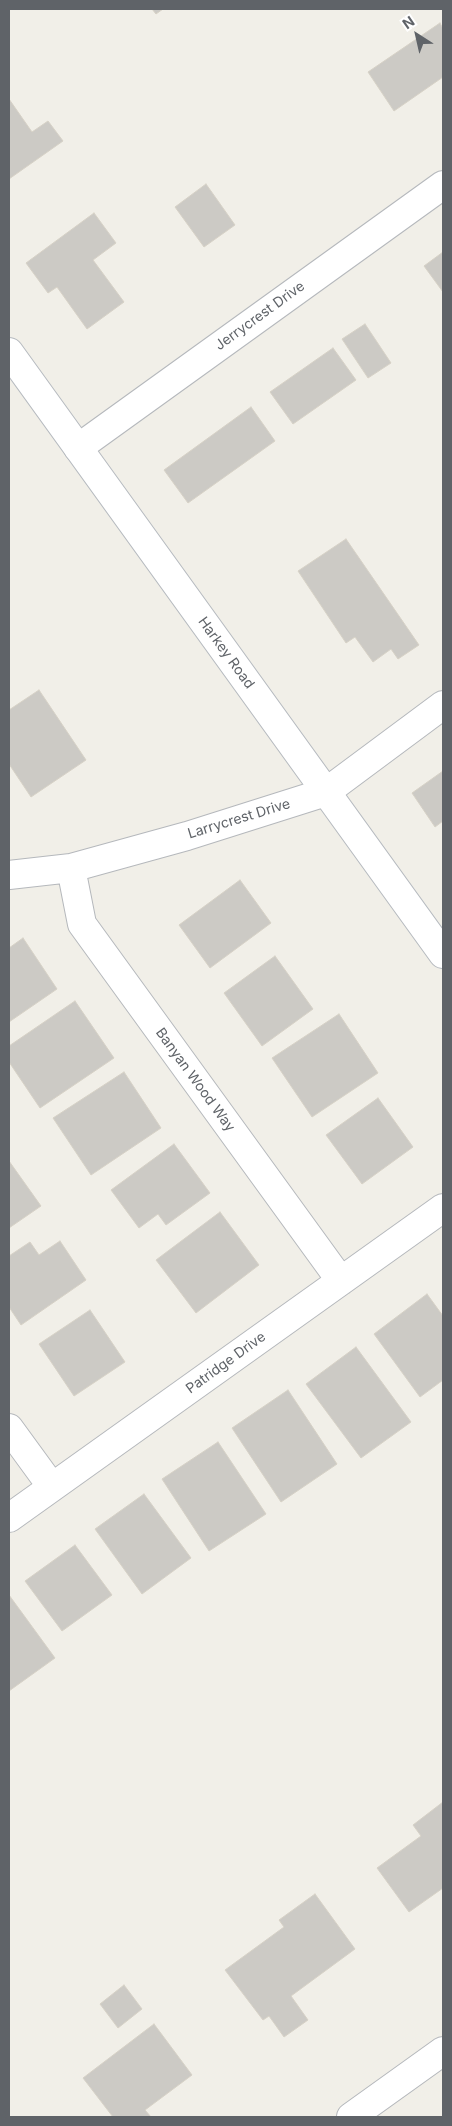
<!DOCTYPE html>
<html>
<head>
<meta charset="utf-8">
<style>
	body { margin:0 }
	#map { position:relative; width:452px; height:2126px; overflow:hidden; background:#f1efe8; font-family:Inter,sans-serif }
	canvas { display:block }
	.frame { position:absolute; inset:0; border:10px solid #5f6368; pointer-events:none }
	.north { position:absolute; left:392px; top:10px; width:50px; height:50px; -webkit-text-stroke:4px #fff; paint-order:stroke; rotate:325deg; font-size:14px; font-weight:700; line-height:20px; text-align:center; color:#5f6368 }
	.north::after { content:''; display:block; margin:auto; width:18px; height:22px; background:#5f6368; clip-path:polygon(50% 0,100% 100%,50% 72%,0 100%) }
</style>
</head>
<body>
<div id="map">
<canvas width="452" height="2126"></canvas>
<div class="frame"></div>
<div class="north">N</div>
</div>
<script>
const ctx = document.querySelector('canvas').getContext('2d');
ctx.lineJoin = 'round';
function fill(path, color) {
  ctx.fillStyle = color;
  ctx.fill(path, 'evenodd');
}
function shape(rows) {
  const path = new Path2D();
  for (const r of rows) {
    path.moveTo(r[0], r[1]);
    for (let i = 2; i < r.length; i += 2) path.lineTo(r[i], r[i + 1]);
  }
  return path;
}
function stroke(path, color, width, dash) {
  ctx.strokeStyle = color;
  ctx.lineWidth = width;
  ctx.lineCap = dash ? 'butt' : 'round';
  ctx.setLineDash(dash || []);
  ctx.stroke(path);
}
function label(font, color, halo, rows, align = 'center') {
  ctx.font = font + ' Inter,sans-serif';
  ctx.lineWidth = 4;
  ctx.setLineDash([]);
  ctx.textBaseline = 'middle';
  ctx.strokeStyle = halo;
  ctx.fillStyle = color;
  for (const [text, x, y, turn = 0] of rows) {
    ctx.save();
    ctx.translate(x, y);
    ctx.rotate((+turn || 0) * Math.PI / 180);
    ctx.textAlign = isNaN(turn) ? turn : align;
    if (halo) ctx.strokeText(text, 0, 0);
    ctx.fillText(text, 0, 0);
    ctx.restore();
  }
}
const building = shape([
	[152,9,163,9,156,14,152,9],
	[440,23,443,29,443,77,394,111,368,72,440,23],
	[9,99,32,132,48,121,63,141,9,179,9,99],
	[206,184,235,225,204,247,175,207,206,184],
	[94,213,116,243,93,260,124,302,87,329,57,287,48,293,26,263,94,213],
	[443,252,443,292,424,266,443,252],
	[365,324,391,363,368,378,342,339,365,324],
	[333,348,356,380,293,424,270,392,333,348],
	[251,407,275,441,188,503,164,470,251,407],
	[346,539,419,645,398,659,391,649,373,662,355,637,346,643,298,571,346,539],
	[39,690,86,760,31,797,9,764,9,710,39,690],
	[443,771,443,821,435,827,412,793,443,771],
	[240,880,271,923,210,968,179,925,240,880],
	[23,938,57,989,9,1022,9,948,23,938],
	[275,956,313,1009,262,1046,224,993,275,956],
	[75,1001,114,1058,40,1108,9,1062,9,1046,75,1001],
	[339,1014,378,1073,312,1117,272,1058,339,1014],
	[124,1072,161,1128,91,1175,53,1118,124,1072],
	[378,1098,413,1147,362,1184,326,1135,378,1098],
	[174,1144,210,1193,166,1225,158,1214,139,1228,111,1190,174,1144],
	[9,1161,41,1206,9,1228,9,1161],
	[220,1212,259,1265,196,1313,156,1260,220,1212],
	[60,1241,86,1280,21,1325,9,1307,9,1256,30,1242,39,1255,60,1241],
	[427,1294,443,1316,443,1380,420,1397,374,1334,427,1294],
	[90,1310,125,1362,74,1396,39,1344,90,1310],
	[356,1347,411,1422,361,1458,306,1384,356,1347],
	[288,1390,337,1464,281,1502,232,1428,288,1390],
	[218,1442,266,1514,209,1551,162,1479,218,1442],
	[144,1494,191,1558,142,1594,95,1529,144,1494],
	[75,1545,112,1595,62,1631,25,1581,75,1545],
	[9,1595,55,1658,9,1691,9,1595],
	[443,1802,443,1888,409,1912,377,1868,421,1836,413,1825,443,1802],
	[315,1894,355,1949,291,1996,308,2020,284,2037,269,2016,263,2020,225,1970,284,1927,279,1920,315,1894],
	[124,1985,142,2009,118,2028,100,2004,124,1985],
	[154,2024,192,2075,145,2110,151,2117,113,2117,83,2078,154,2024]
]);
fill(building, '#cccac5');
stroke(building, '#d6d1c6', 1);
const street = shape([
	[78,448,443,185],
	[71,868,82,924,341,1281],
	[9,875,71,868,187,836,326,792,443,705],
	[9,1428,52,1487],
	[9,1518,443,1208],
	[351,2117,443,2051]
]);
const secondary = shape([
	[9,352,443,954]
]);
stroke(street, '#b5b8bc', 30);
stroke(secondary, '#b6babf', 30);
stroke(street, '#fff', 28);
stroke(secondary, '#fff', 28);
label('14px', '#5f6368', '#fff', [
	["Jerrycrest Drive",260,316,-36],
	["Harkey Road",226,653,54],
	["Larrycrest Drive",239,819,-17],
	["Banyan Wood Way",195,1080,54],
	["Patridge Drive",226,1363,-36]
]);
</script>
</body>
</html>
